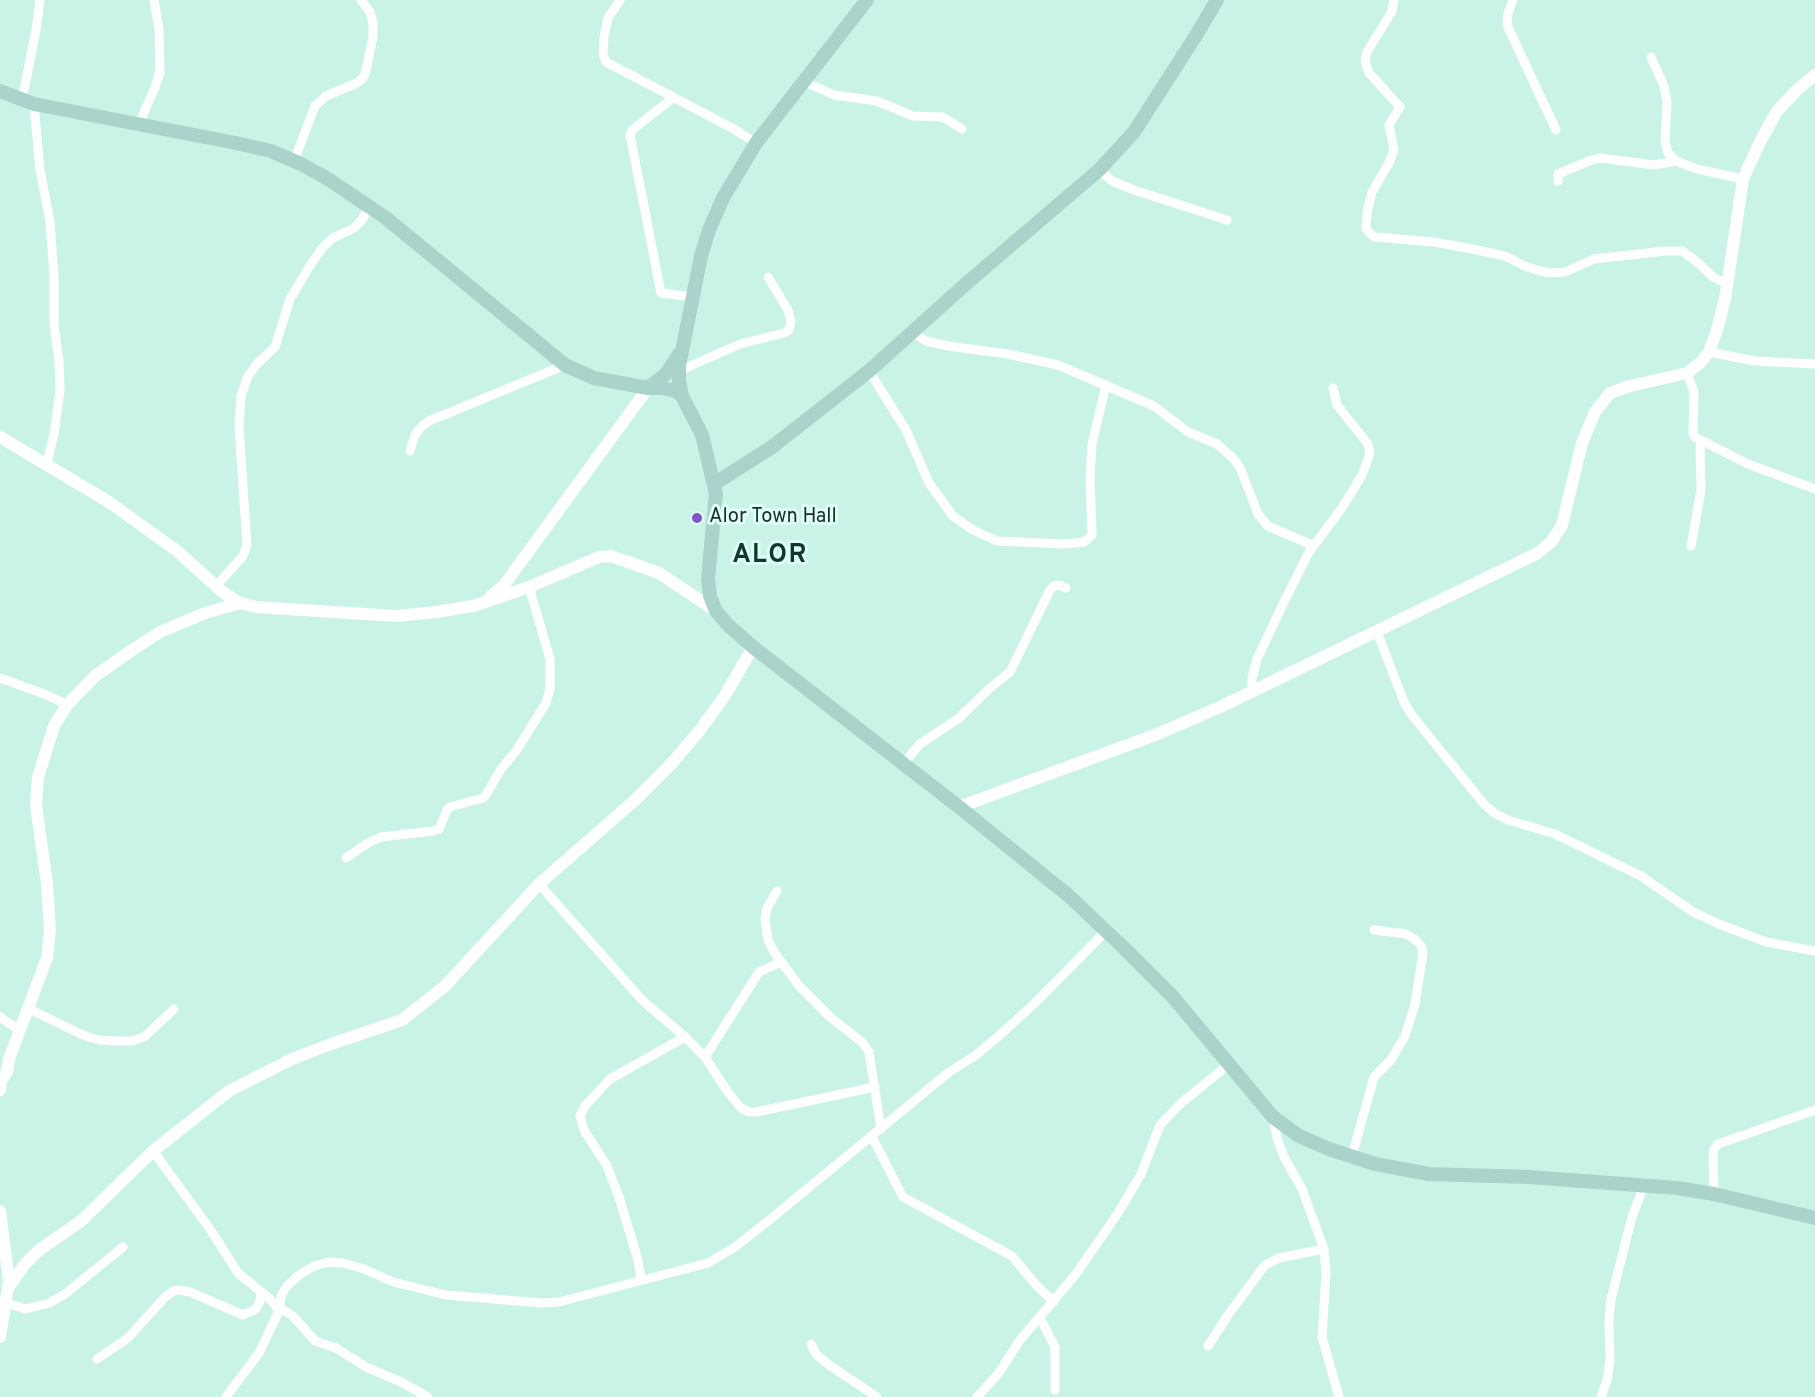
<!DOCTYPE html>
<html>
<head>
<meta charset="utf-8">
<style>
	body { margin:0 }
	canvas { display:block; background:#caf3e7 }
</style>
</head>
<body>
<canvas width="1815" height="1397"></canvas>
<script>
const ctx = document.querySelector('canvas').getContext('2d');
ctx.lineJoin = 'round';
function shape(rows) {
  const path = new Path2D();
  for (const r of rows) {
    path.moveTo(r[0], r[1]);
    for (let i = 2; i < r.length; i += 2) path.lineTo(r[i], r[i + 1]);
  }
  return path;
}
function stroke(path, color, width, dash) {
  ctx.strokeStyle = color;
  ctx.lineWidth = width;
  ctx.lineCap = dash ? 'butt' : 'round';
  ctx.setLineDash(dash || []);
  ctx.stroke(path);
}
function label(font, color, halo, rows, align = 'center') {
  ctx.font = font + ' Overpass,sans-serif';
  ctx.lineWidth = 6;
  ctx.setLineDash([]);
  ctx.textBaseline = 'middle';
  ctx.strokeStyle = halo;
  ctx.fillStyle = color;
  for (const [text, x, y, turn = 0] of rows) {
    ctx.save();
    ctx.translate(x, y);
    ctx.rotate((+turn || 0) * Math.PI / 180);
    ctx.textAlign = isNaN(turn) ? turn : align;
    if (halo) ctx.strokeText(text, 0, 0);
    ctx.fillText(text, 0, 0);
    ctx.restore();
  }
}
stroke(shape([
	[620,0,608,18,604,37,603,54,606,62,734,129,756,143],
	[1394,0,1392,11,1367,52,1365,61,1369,73,1400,107,1389,125,1394,150,1390,161,1372,192,1367,213,1366,228,1369,233,1375,237,1434,242,1472,249,1505,256,1527,267,1548,273,1565,272,1594,259,1665,251,1682,251,1696,261,1713,277,1727,284],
	[1513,0,1508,13,1507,25,1556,130],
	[1651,57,1664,86,1667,102,1665,141,1668,153,1676,161,1697,169,1743,179],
	[803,81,834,95,877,101,913,116,943,117,962,129],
	[673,98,632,130,630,135,661,293,693,297],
	[22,100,36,30,40,0],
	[34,104,40,170,50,222,54,276,54,325,59,362,60,390,54,434,47,464],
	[139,124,155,87,160,72,159,30,154,0],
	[294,161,315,106,326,96,357,83,363,78,366,71,373,36,373,23,370,12,361,0],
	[1099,170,1112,181,1134,190,1227,220],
	[1558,181,1558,174,1589,161,1600,158,1654,165,1676,161],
	[913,333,926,341,948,346,1008,354,1058,365,1154,406,1188,432,1217,444,1235,460,1241,470,1258,514,1268,526,1314,546],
	[1709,352,1755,361,1815,364],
	[679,371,740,344,784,333,789,330,791,322,788,310,768,277],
	[869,371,906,430,929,483,953,516,973,530,997,541,1065,544,1084,542,1092,535,1090,479,1092,444,1106,385],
	[1687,373,1694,392,1693,433,1695,437,1748,464,1815,489],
	[410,451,415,435,422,426,429,421,565,365],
	[1691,546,1701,490,1700,441],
	[216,586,243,556,247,545,239,427,241,396,247,378,256,365,275,347,290,299,311,264,323,247,333,238,354,228,361,221,370,207],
	[1377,632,1404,702,1411,714,1483,803,1494,813,1508,820,1555,834,1641,876,1693,912,1719,924,1766,942,1815,951],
	[0,678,47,695,67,705],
	[1252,692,1252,678,1257,659,1283,604,1309,552,1342,508,1362,475,1370,453,1368,444,1337,405,1333,388],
	[903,764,920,744,959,718,990,688,1010,672,1050,590,1054,586,1059,585,1066,588],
	[346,858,368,843,381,837,433,831,439,829,447,810,450,807,483,798,486,795,501,769,516,751,546,703,550,689,550,659,529,587],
	[539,884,642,1000,685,1037,705,1057,727,1091,741,1108,749,1112,756,1112,875,1087],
	[777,891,767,908,765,919,768,940,774,952,800,987,830,1017,863,1043,869,1052,881,1129],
	[29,1009,85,1036,100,1040,115,1041,132,1041,144,1037,174,1009],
	[0,1017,19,1030],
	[705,1057,759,972,781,962],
	[1273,1117,1277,1138,1284,1157,1302,1189,1324,1249,1326,1273,1322,1337,1339,1397],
	[872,1137,903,1197,1012,1256,1036,1285,1054,1302],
	[153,1151,210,1229,238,1273,270,1299,279,1311],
	[1352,1156,1374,1077,1391,1060,1405,1036,1415,1004,1423,953,1421,946,1417,941,1406,934,1374,930],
	[1714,1194,1713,1156,1714,1149,1718,1144,1815,1110],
	[641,1280,638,1260,619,1197,607,1166,584,1130,580,1116,585,1106,610,1079,685,1037],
	[7,1303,25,1309,49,1303,65,1294,123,1247],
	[279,1307,293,1316,315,1341,336,1348,366,1367,401,1382,428,1397],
	[1040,1318,1055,1347,1055,1390],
	[811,1344,816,1354,829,1365,877,1397],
	[1208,1346,1228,1315,1265,1265,1279,1258,1324,1249],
	[97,1359,128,1338,164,1298,173,1291,178,1290,190,1292,243,1315,256,1309,260,1301,261,1292],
	[226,1397,259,1353,279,1311,281,1296,287,1286,299,1275,314,1266,329,1262,343,1263,364,1269,393,1282,446,1295,542,1303,559,1302,708,1263,735,1247,773,1217,948,1073,976,1055,1000,1035,1037,1001,1106,931],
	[977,1397,998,1374,1020,1340,1076,1274,1118,1213,1141,1174,1160,1125,1180,1104,1228,1065],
	[1601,1397,1607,1380,1610,1360,1609,1320,1611,1299,1632,1217,1644,1185]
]), '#fff', 9);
stroke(shape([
	[0,437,109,502,177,551,225,594,240,603,256,607,396,616,436,612,473,606,529,587,599,557,611,556,659,573,716,611],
	[490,597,504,585,648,388],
	[959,807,1155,735,1220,707,1538,553,1552,541,1562,525,1582,443,1595,412,1610,393,1630,386,1687,373,1701,362,1709,352,1717,330,1725,299,1743,179,1760,142,1777,111,1797,90,1815,75],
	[0,1090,1,1081,7,1072,9,1059,47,958,50,930,47,884,36,805,38,777,54,726,67,705,95,676,132,650,160,632,205,613,240,603],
	[0,1211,9,1281,0,1337],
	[8,1288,25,1264,39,1250,81,1221,153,1151,229,1091,292,1059,331,1044,402,1020,445,986,539,884,635,800,672,763,700,730,724,697,753,647]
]), '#fff', 12);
stroke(shape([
	[0,91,34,104,236,143,271,151,301,164,328,179,386,218,565,365,594,378,648,388,662,388,676,391,682,396,702,435,716,494,708,579,710,596,716,611,728,625,753,647,959,807,1069,896,1124,948,1173,997,1273,1117,1299,1136,1329,1149,1375,1164,1429,1174,1529,1177,1677,1188,1714,1194,1815,1218],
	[648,388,666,374,679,354],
	[682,396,679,382,679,366,701,256,709,230,723,198,756,143,867,0],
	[714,484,772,447,869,371,968,282,1099,170,1134,132,1195,37,1217,0]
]), '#a9d3cb', 14);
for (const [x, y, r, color] of [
	[697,518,6,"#8453cb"]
]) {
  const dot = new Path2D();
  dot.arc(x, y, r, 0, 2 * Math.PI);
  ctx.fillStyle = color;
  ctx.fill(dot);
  stroke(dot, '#defff5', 2);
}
label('20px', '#1b2b27', '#defff5', [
	["Alor Town Hall",709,518]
], 'left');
ctx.letterSpacing = '1.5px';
label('bold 26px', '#12372e', '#defff5', [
	["ALOR",770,557]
]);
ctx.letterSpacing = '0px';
</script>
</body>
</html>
